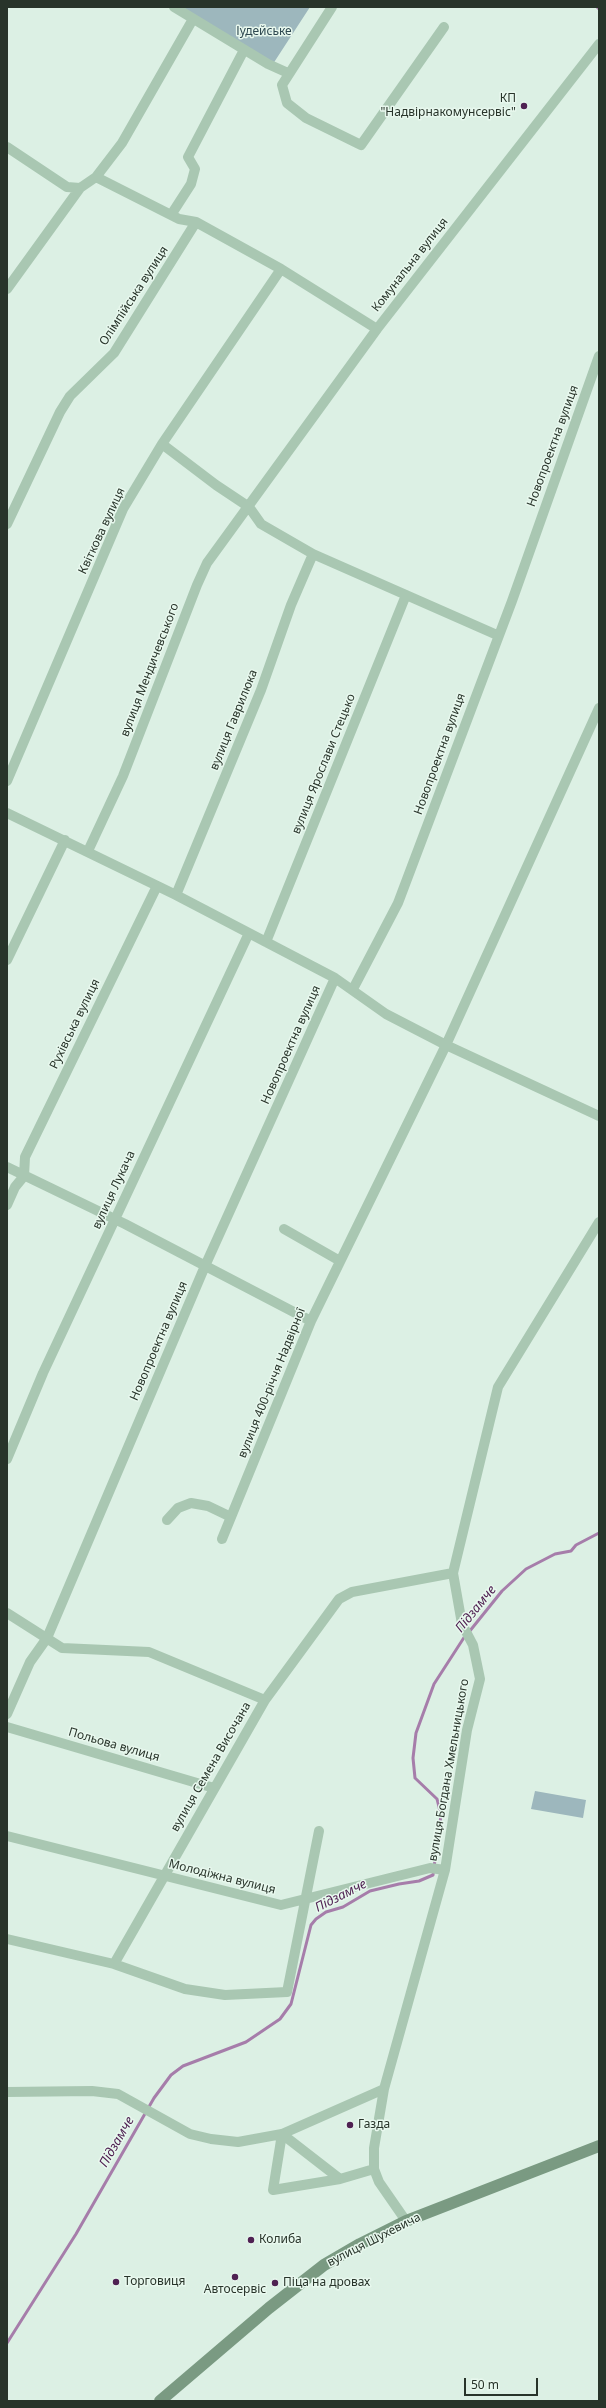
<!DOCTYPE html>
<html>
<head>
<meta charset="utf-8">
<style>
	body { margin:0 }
	#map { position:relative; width:606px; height:2408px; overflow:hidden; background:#dcf0e4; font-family:"Noto Sans",sans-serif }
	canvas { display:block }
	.frame { position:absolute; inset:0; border:8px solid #28342a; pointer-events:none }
	.scale { position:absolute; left:464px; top:2378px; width:74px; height:18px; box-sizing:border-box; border:2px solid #28342a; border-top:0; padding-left:5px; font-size:12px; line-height:14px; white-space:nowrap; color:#28342a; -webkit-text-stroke:3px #e8f8ee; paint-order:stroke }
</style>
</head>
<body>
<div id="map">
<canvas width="606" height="2408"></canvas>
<div class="frame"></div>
<div class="scale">50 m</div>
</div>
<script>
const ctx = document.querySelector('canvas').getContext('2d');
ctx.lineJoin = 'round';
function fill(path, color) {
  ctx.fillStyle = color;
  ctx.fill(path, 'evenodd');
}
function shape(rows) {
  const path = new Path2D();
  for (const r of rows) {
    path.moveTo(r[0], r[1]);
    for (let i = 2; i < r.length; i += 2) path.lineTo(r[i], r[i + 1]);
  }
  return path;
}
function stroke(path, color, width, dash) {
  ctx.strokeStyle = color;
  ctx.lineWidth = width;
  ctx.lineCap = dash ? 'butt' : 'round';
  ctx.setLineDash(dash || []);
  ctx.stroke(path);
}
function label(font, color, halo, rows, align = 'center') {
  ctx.font = font + ' "Noto Sans",sans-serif';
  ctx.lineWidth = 3;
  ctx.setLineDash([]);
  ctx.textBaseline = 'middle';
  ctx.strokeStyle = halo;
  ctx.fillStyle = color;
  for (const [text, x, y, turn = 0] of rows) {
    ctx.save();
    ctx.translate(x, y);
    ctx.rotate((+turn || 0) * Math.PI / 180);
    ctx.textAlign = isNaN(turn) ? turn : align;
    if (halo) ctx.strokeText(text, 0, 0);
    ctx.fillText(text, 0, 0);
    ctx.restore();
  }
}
fill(shape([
	[178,7,310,7,271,67],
	[535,1791,586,1800,583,1818,531,1809]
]), '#9db7bd');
stroke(shape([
	[597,7,599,9],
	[469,1632,502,1591,526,1569,555,1554,571,1551,576,1545,599,1533],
	[7,2343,76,2234,154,2098,171,2075,183,2066,246,2042,280,2019,291,2004,311,1925,316,1919,326,1912,343,1907,370,1891,399,1884,419,1881,433,1875,441,1815,437,1799,415,1778,413,1758,416,1733,434,1684,465,1636]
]), '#a67daa', 3);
stroke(shape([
	[174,7,268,64,288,73],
	[332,7,282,85,287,103,306,118,361,145,444,27],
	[7,147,67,187,80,188],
	[96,177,179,219,196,222,281,269,377,329],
	[171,215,191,184,195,169,188,157,244,50],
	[7,289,80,188,96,177,122,143,193,19],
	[162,444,216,485,249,507,261,524,313,554,497,635],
	[7,524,60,412,70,396,114,353,196,222],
	[7,781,123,509,162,444,281,269],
	[7,813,176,895,335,978,386,1014,446,1045,599,1116],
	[88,851,123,776,197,585,207,563,377,329,599,44],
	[176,895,261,690,291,605,313,554],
	[266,942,406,595],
	[7,960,65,840],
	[353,989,398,903,512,601,599,356],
	[7,1167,125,1224,311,1321],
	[7,1205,15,1187,24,1176,25,1157,157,886],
	[284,1229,340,1261],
	[7,1459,43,1373,249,933],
	[167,1520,178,1508,191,1503,208,1506,231,1517],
	[222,1539,311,1321,446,1045,599,708],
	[7,1613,62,1648,149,1652,265,1700],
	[7,1714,30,1662,47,1638,205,1266,335,978],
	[7,1727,214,1788],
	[7,1836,281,1905,430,1868,445,1870],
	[7,1939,114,1964,265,1700,339,1599,352,1592,453,1573],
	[114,1964,185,1989,225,1995,287,1992,319,1831],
	[7,2092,92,2091,118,2094,190,2134,211,2139,238,2142,282,2134,384,2089],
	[340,2179,282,2134,273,2190,340,2179,374,2169],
	[406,2221,379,2182,374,2169,374,2148,384,2089,445,1870,467,1730,480,1679,473,1645,462,1624,453,1573,498,1387,599,1222]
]), '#a9c7b2', 10);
stroke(shape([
	[160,2401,269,2308,324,2265,360,2244,406,2221,599,2146]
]), '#7a9a82', 12);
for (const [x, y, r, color] of [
	[524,106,4,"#4f2152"],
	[350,2125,4,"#4f2152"],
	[251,2240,4,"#4f2152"],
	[235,2277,4,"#4f2152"],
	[116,2282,4,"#4f2152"],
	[275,2283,4,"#4f2152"]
]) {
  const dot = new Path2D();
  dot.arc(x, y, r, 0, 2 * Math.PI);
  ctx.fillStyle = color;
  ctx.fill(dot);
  stroke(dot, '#e8f8ee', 1.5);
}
label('12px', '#2e4850', '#e8f8ee', [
	["Іудейське",264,32]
]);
label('12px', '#28342a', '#e8f8ee', [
	["КП",516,99,"right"],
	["\"Надвірнакомунсервіс\"",516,113,"right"],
	["Газда",358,2125],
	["Колиба",259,2240],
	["Торговиця",124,2282],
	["Піца на дровах",283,2283],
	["Автосервіс",235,2290,"center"]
], 'left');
label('12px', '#28342a', '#e8f8ee', [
	["Комунальна вулиця",410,265,-52],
	["Олімпійська вулиця",134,296,-57],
	["Новопроектна вулиця",553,446,-70],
	["Квіткова вулиця",102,531,-65],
	["вулиця Мендичевського",150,670,-69],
	["вулиця Гаврилюка",234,720,-68],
	["Новопроектна вулиця",440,754,-70],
	["вулиця Ярослави Стецько",324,764,-68],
	["Рухівська вулиця",75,1024,-64],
	["Новопроектна вулиця",291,1045,-66],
	["вулиця Лукача",114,1190,-65],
	["Новопроектна вулиця",159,1341,-67],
	["вулиця 400-річчя Надвірної",272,1383,-68],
	["Польова вулиця",114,1745,16],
	["вулиця Семена Височана",211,1767,-60],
	["вулиця Богдана Хмельницького",449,1770,-80],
	["Молодіжна вулиця",222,1877,14],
	["вулиця Шухевича",374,2240,-27]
]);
label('italic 13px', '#4f2152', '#e8f8ee', [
	["Підзамче",476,1609,-51],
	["Підзамче",341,1896,-27],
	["Підзамче",117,2142,-60]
]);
</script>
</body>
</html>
